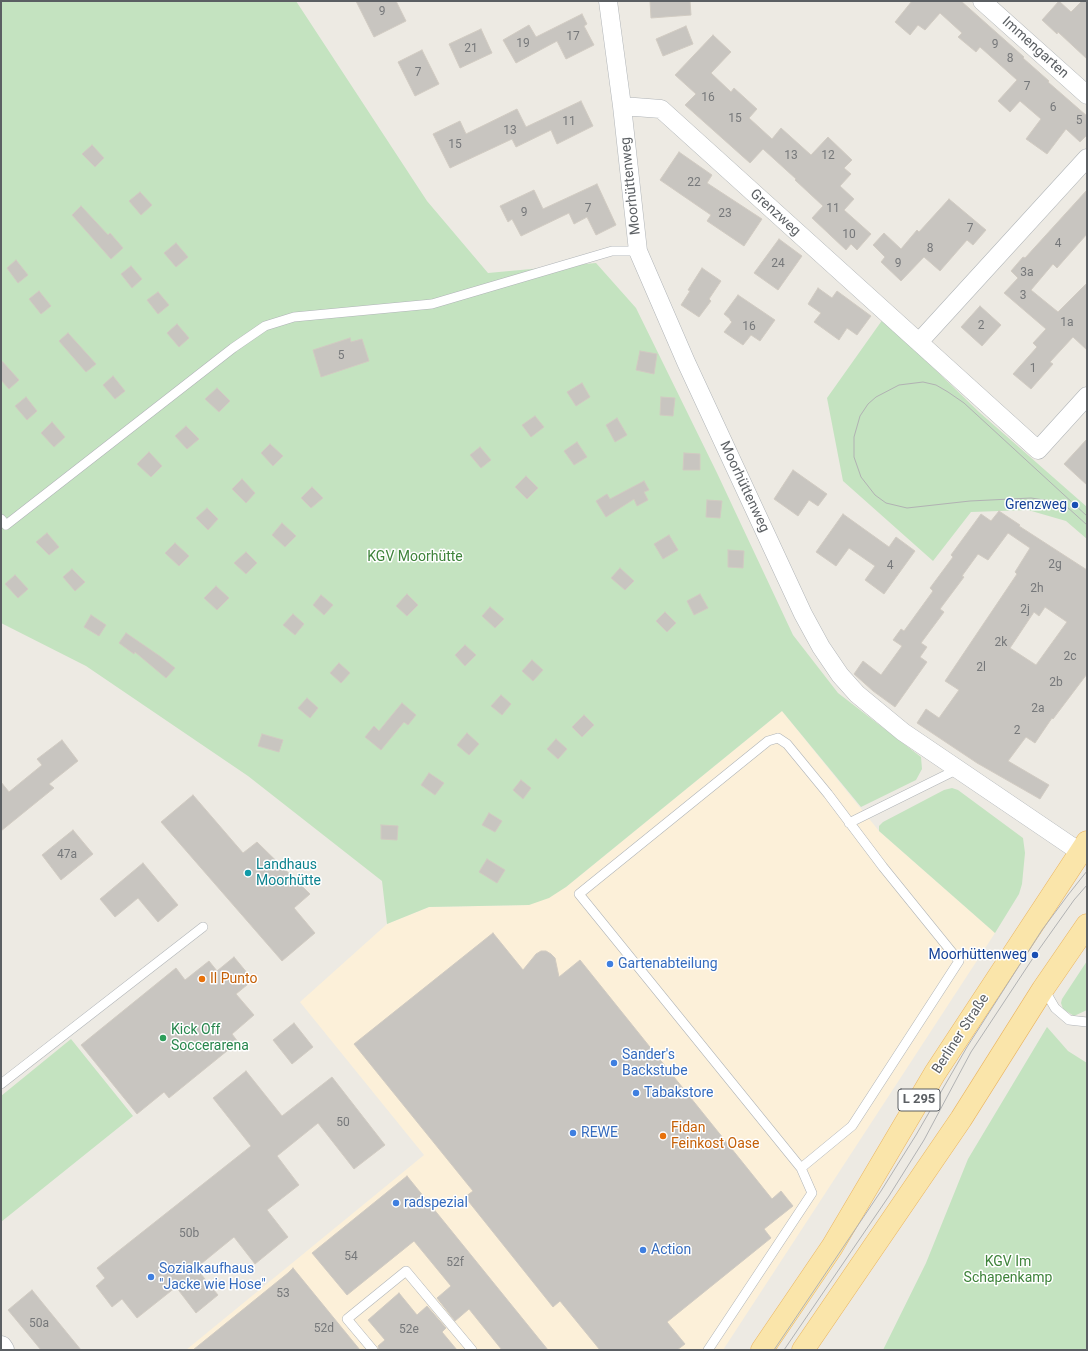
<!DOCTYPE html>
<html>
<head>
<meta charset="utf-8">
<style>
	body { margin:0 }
	#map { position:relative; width:1088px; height:1351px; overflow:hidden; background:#edeae3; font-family:Roboto,sans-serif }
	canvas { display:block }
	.frame { position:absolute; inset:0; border:2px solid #5b5f63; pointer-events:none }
</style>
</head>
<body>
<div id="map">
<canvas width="1088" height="1351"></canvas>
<div class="frame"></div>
</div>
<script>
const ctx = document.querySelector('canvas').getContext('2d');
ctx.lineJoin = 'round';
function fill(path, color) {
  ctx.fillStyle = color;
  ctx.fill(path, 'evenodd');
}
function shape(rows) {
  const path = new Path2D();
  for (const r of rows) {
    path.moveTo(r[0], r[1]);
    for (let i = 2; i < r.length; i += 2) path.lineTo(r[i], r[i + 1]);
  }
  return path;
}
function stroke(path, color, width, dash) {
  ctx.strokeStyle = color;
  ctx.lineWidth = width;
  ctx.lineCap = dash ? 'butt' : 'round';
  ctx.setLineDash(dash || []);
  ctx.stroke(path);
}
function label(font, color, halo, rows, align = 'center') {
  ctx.font = font + ' Roboto,sans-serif';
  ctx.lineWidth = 3;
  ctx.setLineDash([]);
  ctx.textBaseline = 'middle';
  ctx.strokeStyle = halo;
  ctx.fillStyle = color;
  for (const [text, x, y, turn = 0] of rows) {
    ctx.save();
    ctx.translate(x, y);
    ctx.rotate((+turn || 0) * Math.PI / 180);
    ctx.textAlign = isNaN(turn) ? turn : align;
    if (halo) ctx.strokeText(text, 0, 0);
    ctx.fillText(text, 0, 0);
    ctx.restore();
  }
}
fill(shape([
	[782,711,879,831,995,933,723,1350,186,1350,424,1155,300,1002,387,924,429,907,529,905,566,887]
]), '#fcf0d9');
fill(shape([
	[1,1,296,1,427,201,488,273,596,263,636,308,717,473,793,635,838,693,921,757,922,769,916,780,861,807,782,711,566,887,549,898,529,905,429,907,387,924,382,881,248,776,86,666,1,623],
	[883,319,979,412,1087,507,1087,539,1066,521,1028,510,971,512,933,561,843,481,827,398],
	[952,788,958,790,1023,838,1025,853,1022,884,1019,894,995,933,879,831,879,826,883,822,944,790],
	[1087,961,1087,1010,1074,1016,1063,1009,1061,1003,1062,999],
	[1047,1027,1068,1051,1087,1063,1087,1350,883,1350,926,1263,968,1159],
	[71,1039,133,1116,1,1222,1,1096]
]), '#c4e3c0');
const building = shape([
	[356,1,396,1,406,21,374,37,356,1],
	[650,1,690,1,691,15,651,18,650,1],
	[912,1,961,1,1024,57,1023,58,1049,81,1048,82,1087,116,1087,135,1080,142,1066,129,1047,154,1026,139,1041,119,1020,101,1010,112,998,101,1017,80,980,47,976,52,958,37,962,33,940,13,925,30,918,25,910,35,895,22,912,1],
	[1059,1,1071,12,1082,1,1087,1,1087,59,1058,32,1057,34,1042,20,1059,1],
	[582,14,587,24,584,26,594,45,566,59,557,41,516,63,503,40,529,25,536,37,582,14],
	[686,26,693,44,663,56,656,39,686,26],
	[481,29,492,53,460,68,449,44,481,29],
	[713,35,731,52,711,73,731,92,734,88,757,109,749,118,772,139,781,128,811,155,828,137,852,160,844,168,851,174,840,186,854,199,844,210,871,234,857,250,851,244,846,250,812,218,823,206,795,180,796,179,763,149,750,163,685,105,696,94,675,75,713,35],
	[422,50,439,84,415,96,398,62,422,50],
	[581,101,593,126,557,144,551,130,516,147,512,139,450,168,433,134,460,121,466,134,517,109,526,127,581,101],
	[92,145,104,158,95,167,82,154,92,145],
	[679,152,712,175,707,183,762,219,744,246,707,221,711,215,660,180,679,152],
	[597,184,616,225,596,235,587,217,574,224,569,213,521,236,512,219,508,222,500,206,534,190,543,209,597,184],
	[1087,190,1087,234,1057,268,1053,264,1031,290,1058,312,1087,283,1087,350,1073,337,1050,362,1053,364,1031,389,1013,374,1037,347,1033,343,1046,329,1004,293,1018,278,1011,271,1023,257,1025,258,1087,190],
	[140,192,152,205,141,215,129,201,140,192],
	[949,199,986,230,973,245,967,240,940,271,924,257,901,281,881,262,885,257,873,245,884,233,901,249,917,230,919,232,949,199],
	[81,206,108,235,110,233,123,248,111,259,72,215,81,206],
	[779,239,802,256,778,290,754,273,779,239],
	[176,243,188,257,176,267,164,253,176,243],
	[16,260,28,275,18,283,7,268,16,260],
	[131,266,142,279,132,288,121,274,131,266],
	[702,268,721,281,709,299,711,301,699,317,681,305,690,291,688,290,702,268],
	[818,288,832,298,837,291,871,316,857,335,847,328,839,340,814,322,821,313,808,304,818,288],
	[39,291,51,306,41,314,29,299,39,291],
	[158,292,169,305,158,314,147,300,158,292],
	[738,295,775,320,760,341,751,335,743,345,724,332,732,322,730,320,730,319,724,314,738,295],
	[980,306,1001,325,982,346,961,327,980,306],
	[177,324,189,338,179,347,167,333,177,324],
	[68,333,96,364,86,372,59,341,68,333],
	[350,338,351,342,362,339,369,361,321,377,313,350,350,338],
	[640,351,657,354,654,374,636,370,640,351],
	[1,360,19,380,9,389,1,380,1,360],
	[113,376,125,391,115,399,103,385,113,376],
	[582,383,590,397,576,406,567,392,582,383],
	[217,388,230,401,219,412,205,399,217,388],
	[26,397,37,411,27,420,15,406,26,397],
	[661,397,675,398,673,416,660,415,661,397],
	[535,416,544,427,531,437,522,425,535,416],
	[617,418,627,435,615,442,606,425,617,418],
	[52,422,65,437,54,447,41,433,52,422],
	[186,426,199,439,187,449,175,436,186,426],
	[1087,439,1087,485,1064,464,1087,439],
	[577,442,587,457,574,465,564,451,577,442],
	[270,444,283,456,273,466,261,453,270,444],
	[480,447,491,460,481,468,470,455,480,447],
	[149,452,162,466,151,477,137,464,149,452],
	[684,453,700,454,700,470,683,470,684,453],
	[793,470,827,494,818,506,809,500,798,516,774,499,793,470],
	[526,476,538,488,527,499,515,487,526,476],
	[242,479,255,493,246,503,232,489,242,479],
	[644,481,649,490,644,492,648,500,637,506,634,499,606,517,596,501,607,494,610,499,644,481],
	[312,487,323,498,311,508,301,498,312,487],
	[707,500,722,501,720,518,706,517,707,500],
	[207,508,218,519,208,530,196,518,207,508],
	[999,511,1020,525,1019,526,1087,570,1087,674,1053,719,1052,718,1035,743,1026,737,1008,761,1049,785,1040,799,977,763,917,723,926,709,939,718,959,690,945,681,1017,574,1015,572,1030,548,1008,533,988,560,978,554,962,576,964,577,940,609,944,612,921,643,927,647,920,657,927,662,895,707,873,691,854,674,863,661,881,675,902,646,893,640,901,629,904,631,933,591,930,588,953,557,951,555,981,514,991,521,999,511],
	[1045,607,1067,622,1036,665,1010,648,1034,612,1039,616,1045,607],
	[843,514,889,547,896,537,915,551,884,594,865,580,875,566,849,548,836,566,816,552,843,514],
	[282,523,296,536,285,547,272,535,282,523],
	[47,533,59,547,49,555,36,542,47,533],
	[669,535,678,550,663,559,654,544,669,535],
	[175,543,189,556,179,566,165,553,175,543],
	[728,550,744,551,743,568,728,567,728,550],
	[246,552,257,563,246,574,234,563,246,552],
	[620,568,634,581,625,590,611,578,620,568],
	[72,569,85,582,75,591,63,577,72,569],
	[15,575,28,589,18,598,5,584,15,575],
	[216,586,229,598,217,610,204,598,216,586],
	[407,594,418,605,407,616,396,606,407,594],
	[700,594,708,608,694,615,687,601,700,594],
	[321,595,333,605,324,615,313,605,321,595],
	[490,607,504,619,495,628,482,616,490,607],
	[665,612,676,623,667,632,656,621,665,612],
	[293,614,304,624,295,635,283,625,293,614],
	[91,615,106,625,99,636,84,627,91,615],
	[126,633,161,657,175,668,166,678,135,652,134,654,119,643,126,633],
	[465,645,476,655,465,666,455,655,465,645],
	[532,660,543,670,533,681,522,671,532,660],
	[339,663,350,673,341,683,330,673,339,663],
	[501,695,511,704,502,715,491,706,501,695],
	[307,698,318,708,310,718,298,708,307,698],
	[402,703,416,715,408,725,404,722,381,750,365,737,374,726,379,731,402,703],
	[584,715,594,725,582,737,572,727,584,715],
	[467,733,479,744,469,755,457,745,467,733],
	[262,734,283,740,279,752,258,746,262,734],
	[556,739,567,749,558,759,547,749,556,739],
	[62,740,78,761,49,784,54,788,1,831,1,782,9,792,42,765,37,759,62,740],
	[429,773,444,783,435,795,421,785,429,773],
	[521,780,531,788,523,799,513,790,521,780],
	[193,795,243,853,257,842,310,894,294,908,315,933,282,961,161,822,193,795],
	[489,813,502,821,495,832,482,825,489,813],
	[381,825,398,826,397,840,381,839,381,825],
	[73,830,93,854,61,880,42,855,73,830],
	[487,859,505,870,497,883,479,872,487,859],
	[143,863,178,905,158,922,138,898,115,917,100,899,143,863],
	[493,933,523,970,536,954,541,951,546,951,551,954,555,958,559,977,580,960,772,1199,781,1191,793,1206,764,1229,771,1238,667,1322,685,1344,677,1350,600,1350,560,1301,553,1307,465,1197,473,1191,354,1044,493,933],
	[234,957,253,980,236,994,254,1015,232,1034,238,1042,169,1098,164,1092,137,1114,81,1045,176,968,185,980,209,961,217,971,234,957],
	[294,1023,313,1047,292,1064,273,1040,294,1023],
	[246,1071,282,1116,332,1077,385,1145,354,1169,318,1123,277,1156,299,1185,267,1210,288,1237,255,1264,234,1237,196,1268,218,1295,196,1313,176,1287,137,1318,122,1299,112,1307,96,1286,105,1278,97,1268,251,1146,213,1098,246,1071],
	[407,1176,441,1218,548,1350,502,1350,469,1309,455,1321,437,1298,451,1286,414,1241,347,1295,312,1253,407,1176],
	[293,1268,360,1350,193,1350,288,1273,293,1268],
	[32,1290,81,1350,41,1350,8,1310,32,1290],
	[399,1293,417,1315,427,1306,446,1328,442,1332,457,1350,379,1350,378,1346,385,1340,368,1320,399,1293]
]);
fill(building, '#c8c5c0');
stroke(building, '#d1cbc2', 1);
const lane = shape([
	[1,519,6,525,233,348,265,326,294,317,432,304,612,251,638,251],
	[778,738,787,744,828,794,883,867,959,961,852,1126,801,1168,579,894,768,741,778,738],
	[849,823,958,769],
	[1044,989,1055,1008,1069,1020,1087,1022],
	[1,1084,203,927],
	[373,1350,347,1319,406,1271,472,1350],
	[708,1350,812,1193,801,1168]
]);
const street = shape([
	[608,1,622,106,638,251,686,362,803,614,821,647,840,675,857,694,903,732,1080,852],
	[982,1,1087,95],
	[622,106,661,109,1038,450,1087,396],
	[919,342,1087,158]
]);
const secondary = shape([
	[1,1347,3,1350]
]);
const primary = shape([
	[762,1350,832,1247,935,1073,1087,842],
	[803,1350,961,1119,1043,989,1087,925]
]);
stroke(lane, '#b0b4b7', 10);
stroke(street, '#b0b4b7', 19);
stroke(secondary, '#afb3b7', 23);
stroke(primary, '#eab45f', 23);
stroke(lane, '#fff', 9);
stroke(street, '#fff', 18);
stroke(secondary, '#fff', 22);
stroke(primary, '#fae5aa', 22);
stroke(shape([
	[1087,516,964,403,948,392,936,385,923,382,899,385,876,397,868,404,860,416,854,437,854,457,861,477,875,495,886,503,907,508,970,501,1031,498,1057,502,1066,506,1087,525],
	[774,1350,881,1191,916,1135,967,1047,1042,930,1068,895,1087,871],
	[784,1350,889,1196,924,1140,971,1052,1035,955,1074,900,1087,885]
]), '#b1b2b3', 1);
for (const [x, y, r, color] of [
	[1075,505,4,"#1a4fb4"],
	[248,873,4,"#0f9aa8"],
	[1035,955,4,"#1a4fb4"],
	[610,964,4,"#3f7fe0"],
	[202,979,4,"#e8710a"],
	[163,1038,4,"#2e9e5b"],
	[614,1063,4,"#3f7fe0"],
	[636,1093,4,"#3f7fe0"],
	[573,1133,4,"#3f7fe0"],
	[663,1136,4,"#e8710a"],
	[396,1203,4,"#3f7fe0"],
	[643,1250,4,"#3f7fe0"],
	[151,1277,4,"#3f7fe0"]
]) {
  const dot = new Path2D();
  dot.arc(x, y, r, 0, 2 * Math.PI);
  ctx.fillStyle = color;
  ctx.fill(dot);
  stroke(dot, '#fff', 1.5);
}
label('12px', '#76787a', null, [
	["9",382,12],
	["17",573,37],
	["19",523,44],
	["9",995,45],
	["21",471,49],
	["8",1010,59],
	["7",418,73],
	["7",1027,87],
	["16",708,98],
	["6",1053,108],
	["15",735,119],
	["5",1079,121],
	["11",569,122],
	["13",510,131],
	["15",455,145],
	["13",791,156],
	["12",828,156],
	["22",694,183],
	["7",588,209],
	["11",833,209],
	["9",524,213],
	["23",725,214],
	["7",970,229],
	["10",849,235],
	["4",1058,244],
	["8",930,249],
	["24",778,264],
	["9",898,264],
	["3a",1027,273],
	["3",1023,296],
	["1a",1067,323],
	["2",981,326],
	["16",749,327],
	["5",341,356],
	["1",1033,369],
	["2g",1055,565],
	["4",890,566],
	["2h",1037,589],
	["2j",1025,610],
	["2k",1001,643],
	["2c",1070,657],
	["2l",981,668],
	["2b",1056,683],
	["2a",1038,709],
	["2",1017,731],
	["47a",67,855],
	["50",343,1123],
	["50b",189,1234],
	["54",351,1257],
	["52f",455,1263],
	["53",283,1294],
	["50a",39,1324],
	["52d",324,1329],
	["52e",409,1330]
]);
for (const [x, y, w] of [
	[919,1100,42]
]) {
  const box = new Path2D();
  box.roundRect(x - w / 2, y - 11, w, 22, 3);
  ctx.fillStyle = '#fff';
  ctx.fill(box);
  stroke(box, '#5b5f63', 1);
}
label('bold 13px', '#5b5f63', null, [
	["L 295",919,1100]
]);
label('14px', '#5b5f63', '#fff', [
	["Immengarten",1035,48,42],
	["Moorhüttenweg",631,186,-96],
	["Grenzweg",775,213,42],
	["Moorhüttenweg",744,487,65],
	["Berliner Straße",961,1034,-57]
]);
label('14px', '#164399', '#fff', [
	["Grenzweg",1067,505],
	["Moorhüttenweg",1027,955]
], 'right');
label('14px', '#3e833a', '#fff', [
	["KGV Moorhütte",415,557],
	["KGV Im",1008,1262],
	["Schapenkamp",1008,1278]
]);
label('14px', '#0d838f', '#fff', [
	["Landhaus",256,865],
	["Moorhütte",256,881]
], 'left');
label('14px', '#366cbe', '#fff', [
	["Gartenabteilung",618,964],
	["Sander's",622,1055],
	["Backstube",622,1071],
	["Tabakstore",644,1093],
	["REWE",581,1133],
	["radspezial",404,1203],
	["Action",651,1250],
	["Sozialkaufhaus",159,1269],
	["\"Jacke wie Hose\"",159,1285]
], 'left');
label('14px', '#c56008', '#fff', [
	["Il Punto",210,979],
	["Fidan",671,1128],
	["Feinkost Oase",671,1144]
], 'left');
label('14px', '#27864d', '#fff', [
	["Kick Off",171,1030],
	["Soccerarena",171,1046]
], 'left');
</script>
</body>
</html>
